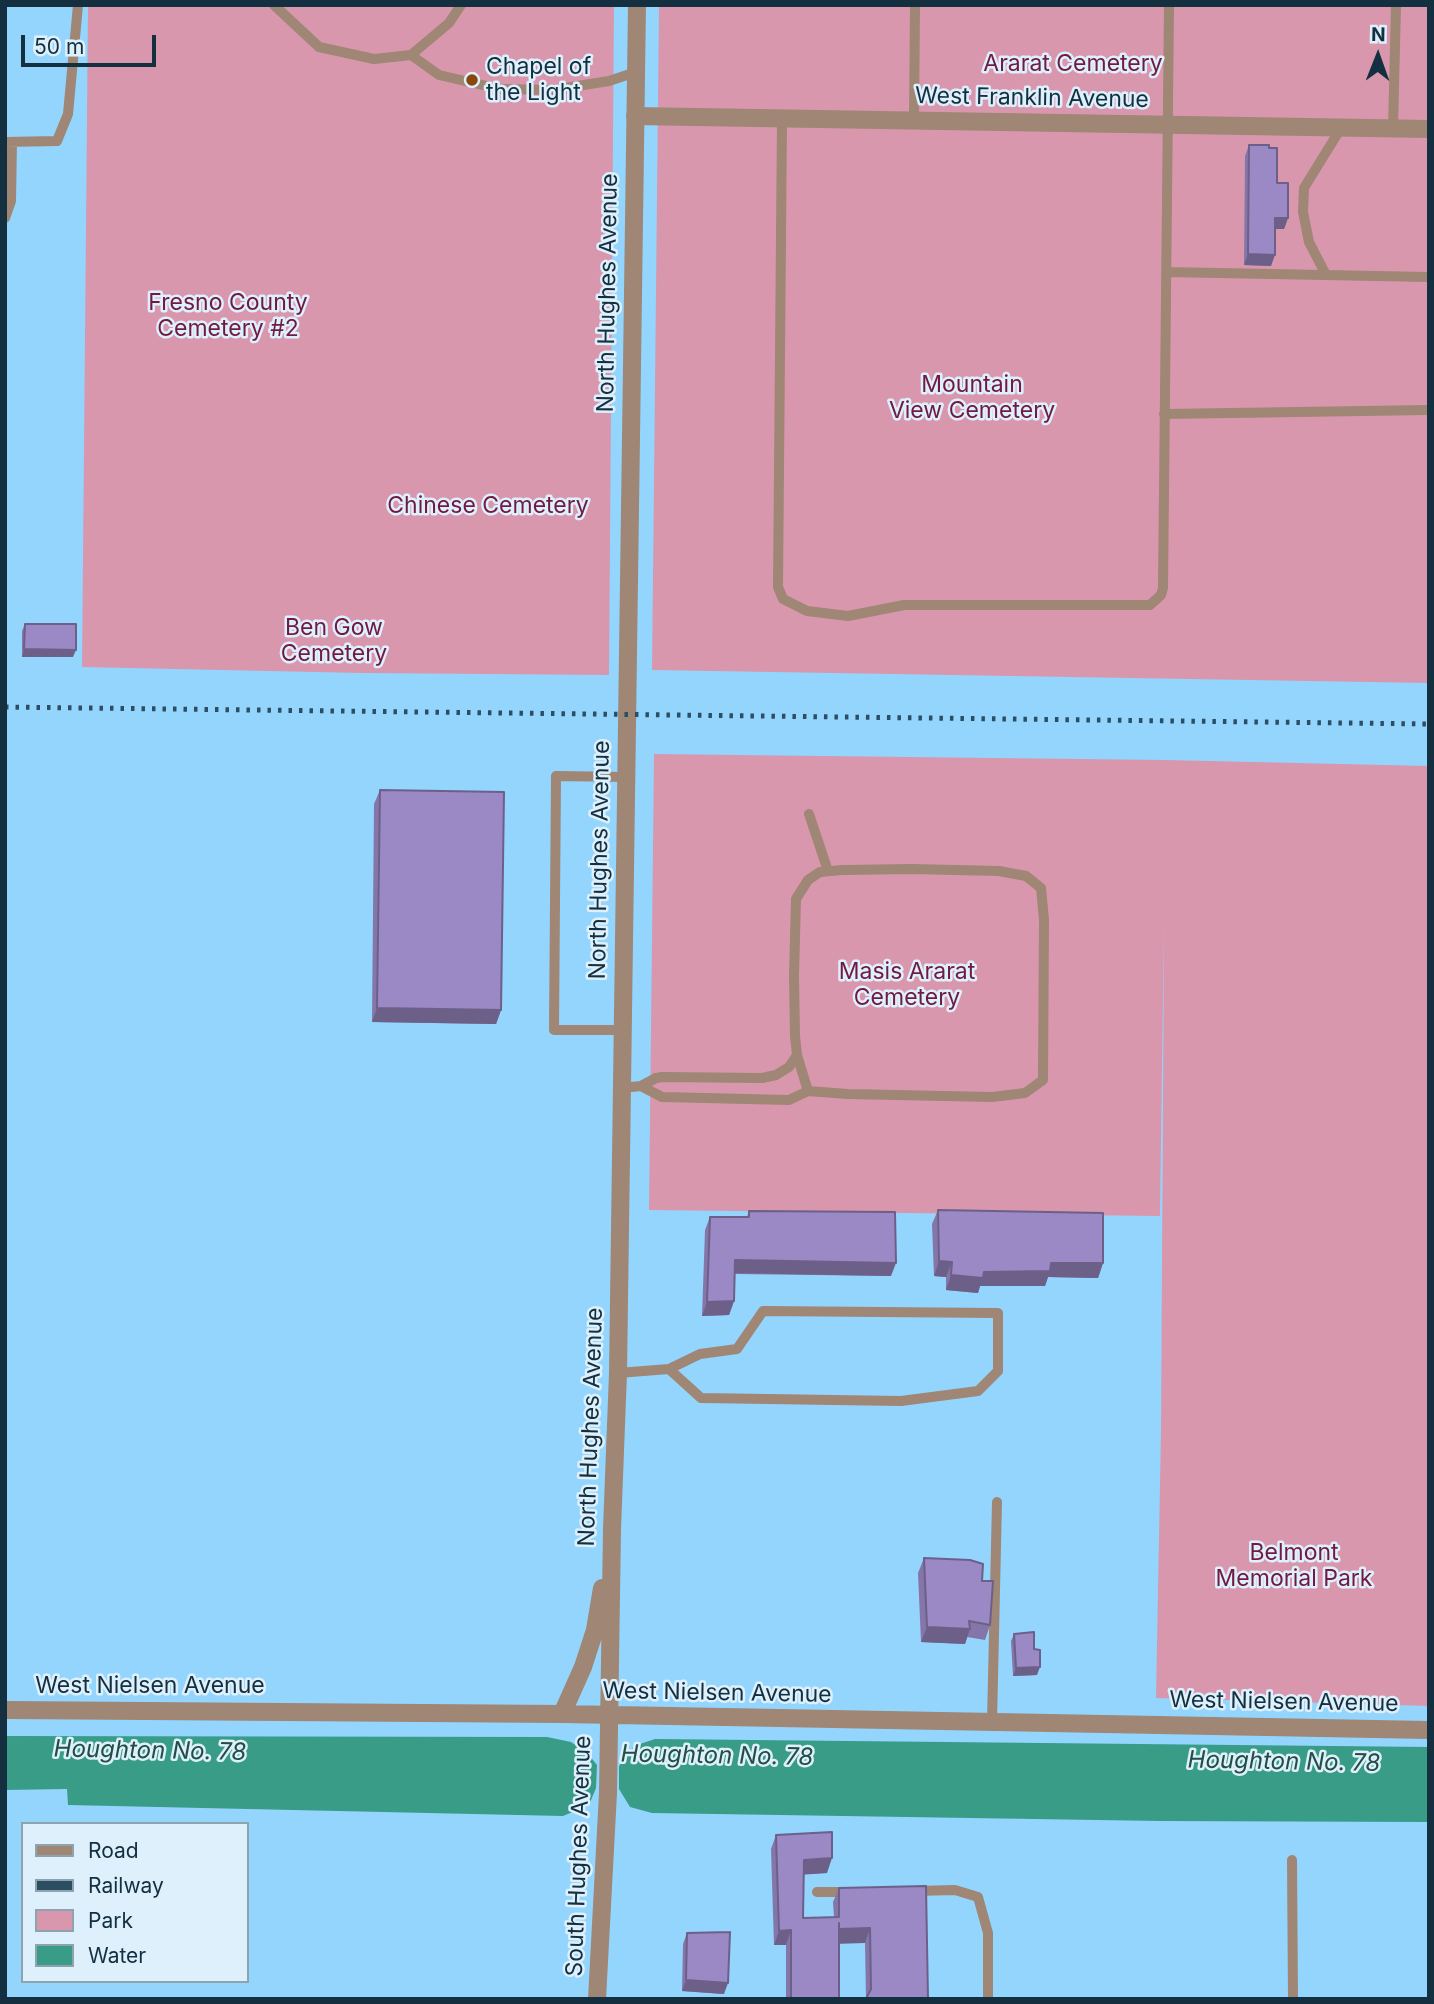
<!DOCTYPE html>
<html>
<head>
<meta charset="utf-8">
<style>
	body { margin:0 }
	#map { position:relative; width:1434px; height:2004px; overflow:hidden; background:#94d5fe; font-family:Inter,sans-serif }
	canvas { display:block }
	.frame { position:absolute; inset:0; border:7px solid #142f3f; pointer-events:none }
	.legend { position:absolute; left:21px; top:1822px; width:228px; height:161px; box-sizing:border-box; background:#ddf0fc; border:2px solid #8da3b0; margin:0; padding:9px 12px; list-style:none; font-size:21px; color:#142f3f }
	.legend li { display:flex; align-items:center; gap:14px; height:35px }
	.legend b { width:35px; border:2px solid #8da3b0 }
	.north { position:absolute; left:1343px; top:21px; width:70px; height:70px; -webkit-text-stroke:5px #ddf0fc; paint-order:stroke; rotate:1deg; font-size:19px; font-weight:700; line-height:28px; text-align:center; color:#142f3f }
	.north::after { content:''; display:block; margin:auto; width:24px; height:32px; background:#142f3f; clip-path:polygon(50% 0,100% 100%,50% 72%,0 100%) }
	.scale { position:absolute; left:21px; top:35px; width:135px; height:32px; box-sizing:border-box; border:4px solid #142f3f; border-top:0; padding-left:9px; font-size:21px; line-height:24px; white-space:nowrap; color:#142f3f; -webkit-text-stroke:5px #ddf0fc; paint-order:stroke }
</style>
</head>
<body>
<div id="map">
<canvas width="1434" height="2004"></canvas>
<div class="frame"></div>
<ul class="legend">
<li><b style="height:9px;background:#9f8675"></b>Road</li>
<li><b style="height:9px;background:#2c4e63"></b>Railway</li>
<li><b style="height:19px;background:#d997ae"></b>Park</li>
<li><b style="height:19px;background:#389c87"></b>Water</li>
</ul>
<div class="north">N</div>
<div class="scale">50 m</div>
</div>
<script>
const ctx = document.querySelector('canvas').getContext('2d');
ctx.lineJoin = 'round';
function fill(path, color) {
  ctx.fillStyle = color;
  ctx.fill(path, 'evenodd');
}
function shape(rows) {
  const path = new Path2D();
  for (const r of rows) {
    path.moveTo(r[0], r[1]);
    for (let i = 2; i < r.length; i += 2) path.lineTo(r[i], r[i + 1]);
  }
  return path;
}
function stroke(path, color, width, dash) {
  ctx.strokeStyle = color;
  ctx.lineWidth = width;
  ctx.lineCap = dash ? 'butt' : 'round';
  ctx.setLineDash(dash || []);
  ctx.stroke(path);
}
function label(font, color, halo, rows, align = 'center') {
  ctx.font = font + ' Inter,sans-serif';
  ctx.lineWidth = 5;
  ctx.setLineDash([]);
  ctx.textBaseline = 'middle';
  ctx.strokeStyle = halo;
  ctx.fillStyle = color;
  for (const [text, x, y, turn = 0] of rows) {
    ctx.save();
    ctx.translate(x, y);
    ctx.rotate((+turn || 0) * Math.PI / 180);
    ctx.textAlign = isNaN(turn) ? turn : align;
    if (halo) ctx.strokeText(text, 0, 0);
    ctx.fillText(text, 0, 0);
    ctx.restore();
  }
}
fill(shape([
	[88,5,614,5,609,675,362,673,82,667],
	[659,5,1429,5,1429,683,652,670],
	[654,754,1165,760,1429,766,1429,1706,1156,1698,1161,1430,1164,923,1160,1216,649,1210]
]), '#d997ae');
fill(shape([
	[5,1736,547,1737,571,1742,588,1754,597,1765,596,1788,589,1805,563,1816,68,1805,67,1789,5,1790],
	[655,1739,1429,1747,1429,1822,1161,1821,652,1813,630,1807,619,1789,619,1766,634,1746]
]), '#389c87');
stroke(shape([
	[274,5,319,47,374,59,411,55,439,75,500,89,552,90,609,81,636,72],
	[411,55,449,23,461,5],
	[782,119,778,587,783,599,807,611,848,616,904,605,1150,605,1161,595,1163,588,1169,5],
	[914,121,915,5],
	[1393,129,1396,5],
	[5,142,57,141,68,114,78,5],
	[5,218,11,201,12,142],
	[1166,272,1429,277],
	[1326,275,1309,242,1303,212,1304,188,1341,128],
	[1164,414,1429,410],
	[809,814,828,871],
	[623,1030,554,1030,556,776,626,777],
	[641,1086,662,1097,789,1100,808,1091,848,1094,992,1097,1025,1093,1043,1080,1044,920,1041,888,1026,876,999,871,912,869,842,870,820,872,808,880,796,899,794,976,795,1036,797,1055,808,1091],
	[622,1088,641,1086,656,1078,662,1077,762,1078,776,1075,789,1067,797,1055],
	[618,1373,669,1369,700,1354,737,1349,763,1311,998,1313,998,1371,978,1391,901,1401,701,1398,669,1369],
	[992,1722,997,1502],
	[1292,1860,1293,1999],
	[915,1891,955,1890,978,1897,988,1933,988,1999],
	[817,1892,847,1892]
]), '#9f8675', 10);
stroke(shape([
	[635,116,1429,129]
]), '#9f8675', 18);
stroke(shape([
	[5,1710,562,1714,1429,1730],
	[562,1714,583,1667,595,1630,602,1588],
	[597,1999,608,1793,612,1529,618,1373,637,5]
]), '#9f8675', 18);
stroke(shape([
	[5,707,1429,724]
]), '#2c4e63', 5, [3.5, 7]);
fill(shape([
	[1249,145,1269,148,1277,183,1288,218,1284,229,1275,229,1271,266,1244,265,1245,156],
	[25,624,73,657,22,657,22,631],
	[380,790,501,1010,496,1024,372,1022,374,804],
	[938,1210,1103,1263,1098,1278,1048,1277,1045,1286,980,1286,978,1293,946,1290,946,1277,934,1276,932,1224],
	[749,1211,891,1276,734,1274,734,1301,729,1315,702,1316,705,1230,710,1217,747,1217],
	[924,1558,982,1581,990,1625,985,1640,967,1637,965,1644,921,1642,918,1573],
	[1014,1634,1034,1649,1037,1675,1013,1676,1011,1641],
	[776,1835,827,1873,804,1874,803,1918,834,1917,833,1902,839,1888,926,1886,866,1999,865,1943,839,1943,839,1999,786,1999,786,1945,774,1945,771,1849],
	[687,1933,724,1994,682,1991,683,1944]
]), '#8476a9');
fill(shape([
	[1275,218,1288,218,1284,229,1271,229],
	[1248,254,1275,255,1271,266,1244,265],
	[24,649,76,650,73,657,22,657],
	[377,1008,501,1010,496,1024,372,1022],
	[735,1260,896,1263,891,1276,730,1273],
	[939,1261,952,1262,946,1277,934,1276],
	[1051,1263,1103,1263,1098,1278,1048,1277,1045,1286,980,1286,978,1293,946,1290,951,1275],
	[734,1301,729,1315,702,1316,707,1302],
	[927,1627,970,1629,965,1644,921,1642],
	[1040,1667,1037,1675,1013,1676,1016,1668],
	[832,1858,827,1873,799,1875,804,1860],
	[870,1928,865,1943,834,1944,839,1929],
	[791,1930,786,1945,774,1945,779,1931],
	[686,1980,728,1983,724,1994,682,1991]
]), '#6c6089');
const building = shape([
	[1249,145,1269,145,1269,148,1277,148,1277,183,1288,183,1288,218,1275,218,1275,255,1248,254,1249,145],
	[25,624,76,624,76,650,24,649,25,624],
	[380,790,504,792,501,1010,377,1008,380,790],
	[938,1210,1103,1213,1103,1263,1051,1263,1050,1271,984,1272,983,1278,951,1275,952,1262,939,1261,938,1210],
	[749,1211,895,1212,896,1263,735,1260,734,1301,707,1302,710,1217,749,1217,749,1211],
	[924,1558,970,1560,983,1564,982,1581,993,1581,990,1625,969,1621,970,1629,927,1627,924,1558],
	[1034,1632,1034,1649,1040,1650,1040,1667,1016,1668,1014,1634,1034,1632],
	[832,1832,832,1858,804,1860,803,1918,839,1917,839,1888,926,1886,928,1999,866,1999,871,1989,870,1928,839,1929,839,1923,839,1999,791,1999,791,1930,779,1931,776,1835,832,1832],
	[730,1932,728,1983,686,1980,687,1933,730,1932]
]);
fill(building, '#9a89c4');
stroke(building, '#6c6089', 2);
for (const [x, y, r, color] of [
	[472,80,7,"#87480c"]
]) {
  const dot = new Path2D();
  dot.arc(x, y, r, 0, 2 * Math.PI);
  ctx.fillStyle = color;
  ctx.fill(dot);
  stroke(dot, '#ddf0fc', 2.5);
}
label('23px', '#721942', '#ddf0fc', [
	["Ararat Cemetery",1073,64],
	["Fresno County",228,303],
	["Cemetery #2",228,329],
	["Mountain",972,385],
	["View Cemetery",972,411],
	["Chinese Cemetery",488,506],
	["Ben Gow",334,628],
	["Cemetery",334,654],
	["Masis Ararat",907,972],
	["Cemetery",907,998],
	["Belmont",1294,1553],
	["Memorial Park",1294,1579]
]);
label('23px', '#142f3f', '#ddf0fc', [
	["Chapel of",486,67],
	["the Light",486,93]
], 'left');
label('23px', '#142f3f', '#ddf0fc', [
	["West Franklin Avenue",1032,98,1],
	["North Hughes Avenue",608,293,-89],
	["North Hughes Avenue",600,860,-89],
	["North Hughes Avenue",591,1427,-88],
	["West Nielsen Avenue",150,1686],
	["West Nielsen Avenue",717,1693,1],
	["West Nielsen Avenue",1284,1702,1],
	["South Hughes Avenue",579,1856,-88]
]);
label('italic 24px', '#234e44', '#ddf0fc', [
	["Houghton No. 78",150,1751,1],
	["Houghton No. 78",717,1756,1],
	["Houghton No. 78",1284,1762,1]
]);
</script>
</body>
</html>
